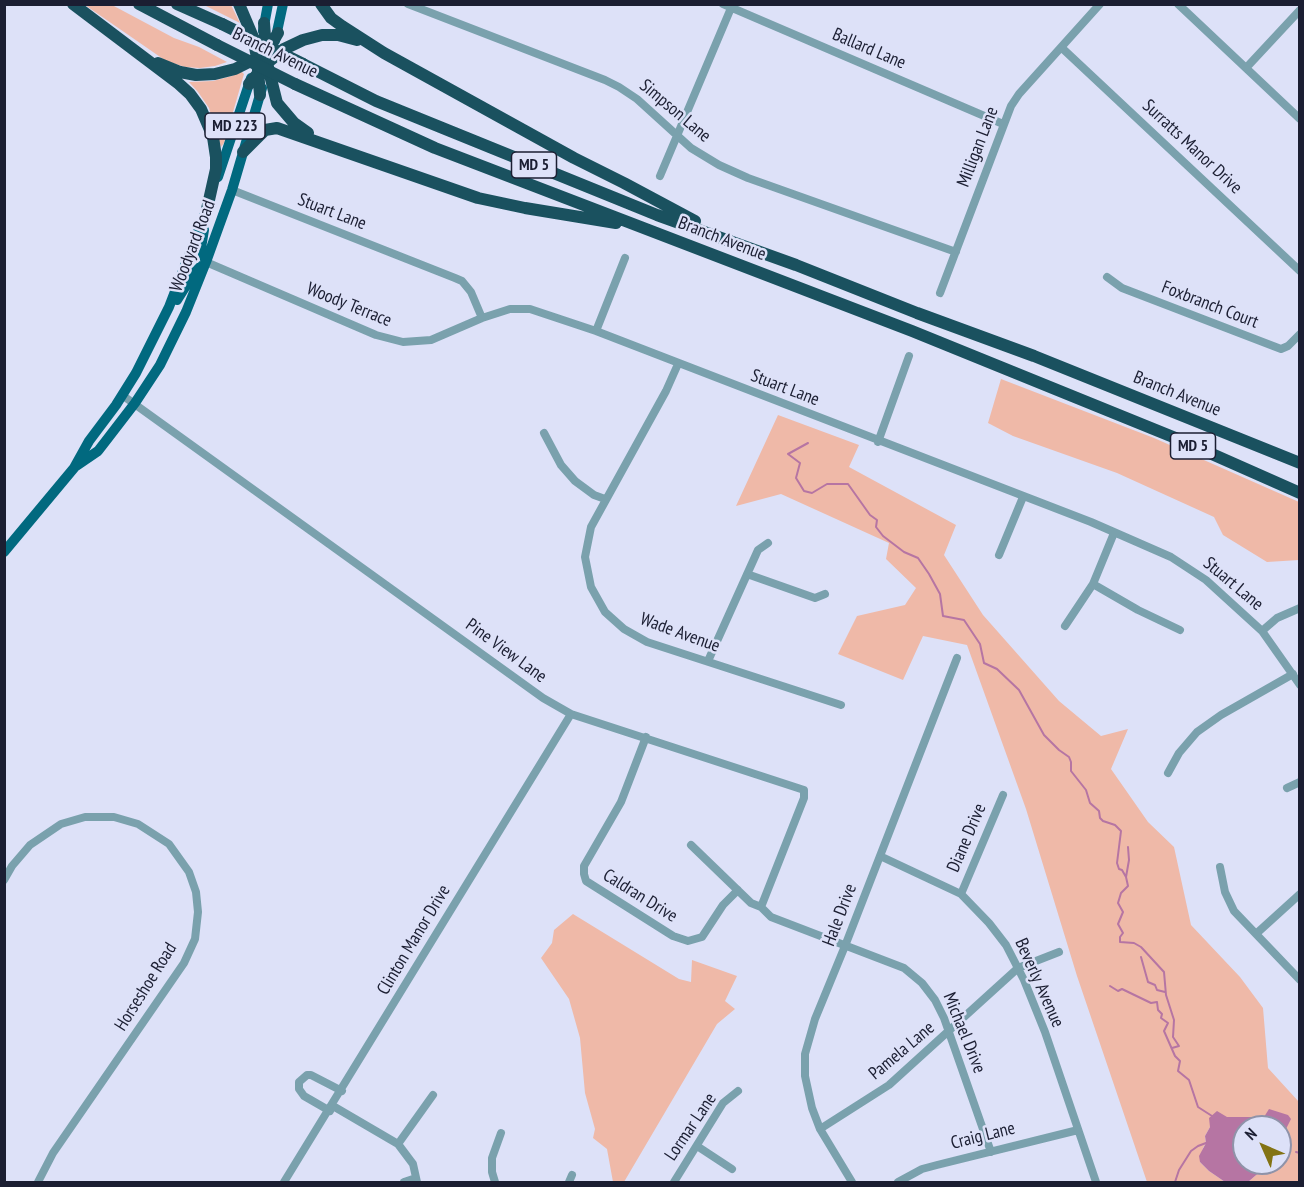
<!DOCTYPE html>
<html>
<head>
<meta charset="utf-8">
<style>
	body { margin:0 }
	#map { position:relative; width:1304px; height:1187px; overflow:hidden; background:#dde1f8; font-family:"PT Sans Narrow",sans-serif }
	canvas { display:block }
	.frame { position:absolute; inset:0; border:6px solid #1b1e32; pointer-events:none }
	.north { position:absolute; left:1232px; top:1115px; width:60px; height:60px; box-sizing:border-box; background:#dde1f8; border:2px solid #8f93a9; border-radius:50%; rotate:315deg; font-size:16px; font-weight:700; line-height:24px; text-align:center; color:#1b1e32 }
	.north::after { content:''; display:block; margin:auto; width:21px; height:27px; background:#837314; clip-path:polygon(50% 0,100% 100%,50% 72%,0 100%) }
</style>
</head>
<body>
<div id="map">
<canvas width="1304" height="1187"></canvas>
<div class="frame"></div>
<div class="north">N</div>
</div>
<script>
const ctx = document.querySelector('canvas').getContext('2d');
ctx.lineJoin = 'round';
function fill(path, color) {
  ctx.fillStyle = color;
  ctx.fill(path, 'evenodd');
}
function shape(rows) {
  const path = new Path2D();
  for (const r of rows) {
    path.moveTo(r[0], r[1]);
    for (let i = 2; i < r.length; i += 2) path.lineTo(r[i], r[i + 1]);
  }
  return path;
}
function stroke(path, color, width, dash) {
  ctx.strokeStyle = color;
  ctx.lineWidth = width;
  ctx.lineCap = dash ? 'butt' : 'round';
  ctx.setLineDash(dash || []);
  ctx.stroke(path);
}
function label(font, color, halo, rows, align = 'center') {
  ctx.font = font + ' "PT Sans Narrow",sans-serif';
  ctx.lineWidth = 5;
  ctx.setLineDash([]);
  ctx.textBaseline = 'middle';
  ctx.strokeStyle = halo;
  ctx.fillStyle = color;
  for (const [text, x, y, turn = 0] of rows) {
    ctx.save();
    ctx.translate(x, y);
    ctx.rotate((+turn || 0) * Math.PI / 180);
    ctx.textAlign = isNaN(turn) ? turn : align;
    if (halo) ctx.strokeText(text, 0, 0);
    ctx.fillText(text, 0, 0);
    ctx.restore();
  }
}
fill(shape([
	[85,5,112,5,174,38,199,47,227,62,215,66,200,68,185,67,166,61],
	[205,5,231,5,240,23,206,6],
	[241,71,244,74,224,143,221,147,209,108,198,92,189,82,213,81,232,76],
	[1001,379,1154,438,1299,502,1299,560,1267,562,1223,535,1214,517,1117,473,1013,436,988,423],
	[778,415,859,445,849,467,956,525,944,555,983,615,1059,701,1101,736,1128,729,1111,769,1148,822,1174,847,1191,925,1240,977,1263,1008,1268,1068,1299,1102,1299,1182,1248,1182,1262,1170,1266,1163,1280,1163,1280,1141,1287,1131,1264,1117,1227,1117,1210,1127,1205,1136,1206,1143,1203,1148,1200,1162,1209,1171,1225,1182,1147,1182,1077,976,1026,809,967,645,923,636,903,680,838,654,857,616,905,605,916,588,886,559,889,543,781,494,736,506],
	[573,914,679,979,691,982,692,960,737,976,725,1001,735,1009,717,1024,624,1182,613,1182,607,1149,593,1138,595,1129,585,1093,580,1038,569,999,541,958,552,943,554,930]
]), '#efb9a8');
fill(shape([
	[1269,1109,1288,1115,1291,1119,1280,1141,1280,1127,1244,1127,1244,1163,1266,1163,1262,1170,1248,1182,1225,1182,1209,1171,1200,1162,1199,1156,1206,1143,1205,1136,1210,1127,1209,1118,1217,1111,1227,1117,1264,1117]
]), '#b675a3');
stroke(shape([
	[808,443,788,454,800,463,796,478,804,491,812,493,827,484,848,484,870,515,877,520,876,527,883,536,904,552,918,558,929,574,940,594,943,616,964,620,980,644,984,663,997,669,1019,690,1044,735,1059,750,1069,757,1071,762,1071,771,1086,790,1090,803,1099,811,1100,818,1103,821,1115,825,1121,831,1117,863,1119,869,1122,870,1126,877,1128,886,1121,893,1118,903,1123,912,1118,924,1123,933,1120,937,1120,942,1134,943,1141,947,1164,972,1166,995,1174,1020,1173,1037,1179,1046,1172,1048],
	[1126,877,1129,860,1128,847],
	[1141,957,1148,982,1155,985,1157,990,1165,992],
	[1110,986,1118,991,1122,989,1151,1003,1157,1002,1158,1010,1162,1014,1161,1018,1168,1023,1164,1031,1175,1056,1180,1061,1178,1071,1189,1080,1198,1107,1212,1116],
	[1296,1152,1300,1153],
	[1175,1182,1179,1170,1191,1151,1198,1146,1206,1143]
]), '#b675a3', 2);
stroke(shape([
	[408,4,605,80,619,87,637,99,691,148,719,165,748,178,956,252],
	[723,4,1003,124],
	[1178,4,1300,119],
	[1062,48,1300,271],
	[1246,68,1300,10],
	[660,176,731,8],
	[232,190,455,278,462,281,471,292,482,318],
	[206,262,376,335,403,342,431,340,482,318,510,309,530,309,596,331,1091,522,1171,557,1206,580,1262,631,1300,685],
	[1107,277,1122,288,1281,349,1288,346,1300,334],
	[940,293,1011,106,1019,94,1100,4],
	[596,331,625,258],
	[678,364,666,391,591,527,585,557,591,587,605,612,624,629,647,642,841,705],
	[122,395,543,698,571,714,804,790,804,798,761,907],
	[544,433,561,465,575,481,594,495,605,499],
	[878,442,909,356],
	[999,555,1023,497],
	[747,574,815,598,825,594],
	[1093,584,1138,610,1180,630],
	[1065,626,1093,584,1114,533],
	[1262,631,1277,618,1300,608],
	[708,661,758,550,768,543],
	[646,737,621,802,584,866,584,874,586,881,673,936,688,941,702,937,723,905,738,890],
	[1168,773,1179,753,1197,732,1221,715,1293,674],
	[1287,788,1300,782],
	[691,845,751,903,761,907,771,917,904,968,922,983,935,1000,944,1018,991,1152],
	[880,856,961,894,989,923,1006,945,1024,980,1045,1032,1096,1182],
	[1220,867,1225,892,1234,911,1300,980],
	[4,880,12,866,30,845,61,824,85,817,114,817,138,824,169,844,189,872,196,892,198,912,195,939,184,963,53,1153,38,1182],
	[961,894,1003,795],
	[1257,933,1300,894],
	[333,1106,398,1144,413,1164,417,1182],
	[330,1111,304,1096,299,1089,299,1082,307,1075,311,1075,342,1091],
	[820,1129,889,1085,1018,968,1059,952],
	[398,1144,433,1095],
	[697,1146,732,1169],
	[284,1182,571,714],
	[404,1182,416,1178],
	[495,1182,492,1172,492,1158,501,1133],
	[569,1182,572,1175],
	[674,1182,723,1103,738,1091],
	[852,1182,820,1129,812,1108,805,1076,805,1054,815,1019,845,946,957,658],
	[898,1182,922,1169,937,1165,1078,1130]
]), '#7aa1ad', 8);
stroke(shape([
	[263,31,268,4],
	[275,41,283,4],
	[218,177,251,78],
	[204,230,201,248,206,262],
	[177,300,194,273,201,266],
	[76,466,98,451,105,442,135,403,160,365,186,312,206,262,232,190,262,88],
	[4,552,74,468,89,441,116,405,136,373,169,307,209,203]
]), '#01697f', 10);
stroke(shape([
	[73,4,179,84,190,94,201,109,213,137,216,157,216,169,207,209],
	[139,4,217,45],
	[177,4,222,24],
	[239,4,253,37,257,58,260,95],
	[321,4,331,18,342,26,384,53,574,158,624,183,695,221],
	[264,23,267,63,277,103,294,123,308,133],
	[158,63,180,72,196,75,215,74,235,69,257,58,272,43,278,33],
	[303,64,376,101,657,215,796,265,917,313,1034,356,1300,463],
	[249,84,267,63,284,49,303,40,322,35,338,35,357,40],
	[295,84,435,148,912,331,1178,439,1300,493],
	[243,152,265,130,277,128,478,198,525,208,616,223]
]), '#1a515f', 12);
stroke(shape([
	[222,24,303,64],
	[217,45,295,84]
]), '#1a515f', 12);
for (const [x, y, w] of [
	[235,126,60],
	[534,165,45],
	[1193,446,45]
]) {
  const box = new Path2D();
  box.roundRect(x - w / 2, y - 13, w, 26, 4.5);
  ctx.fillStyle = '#dde1f8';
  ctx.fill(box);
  stroke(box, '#1b1e32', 1.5);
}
label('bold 16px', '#1b1e32', null, [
	["MD 223",235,126],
	["MD 5",534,165],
	["MD 5",1193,446]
]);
label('18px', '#1b1e32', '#dde1f8', [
	["Ballard Lane",869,49,23],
	["Branch Avenue",275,53,26],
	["Simpson Lane",675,111,40],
	["Milligan Lane",978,147,-69],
	["Surratts Manor Drive",1192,147,43],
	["Stuart Lane",332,212,21],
	["Branch Avenue",722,239,21],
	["Woodyard Road",193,246,-69],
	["Woody Terrace",349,305,22],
	["Foxbranch Court",1210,305,21],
	["Stuart Lane",785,388,21],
	["Branch Avenue",1177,394,22],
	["Stuart Lane",1233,584,40],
	["Wade Avenue",680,633,20],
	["Pine View Lane",506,651,36],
	["Diane Drive",967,838,-67],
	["Caldran Drive",640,896,32],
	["Hale Drive",840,915,-69],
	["Clinton Manor Drive",414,940,-59],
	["Beverly Avenue",1039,983,66],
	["Horseshoe Road",146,987,-58],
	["Michael Drive",964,1033,68],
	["Pamela Lane",902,1051,-40],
	["Lormar Lane",691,1127,-56],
	["Craig Lane",983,1136,-14]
]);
</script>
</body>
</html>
